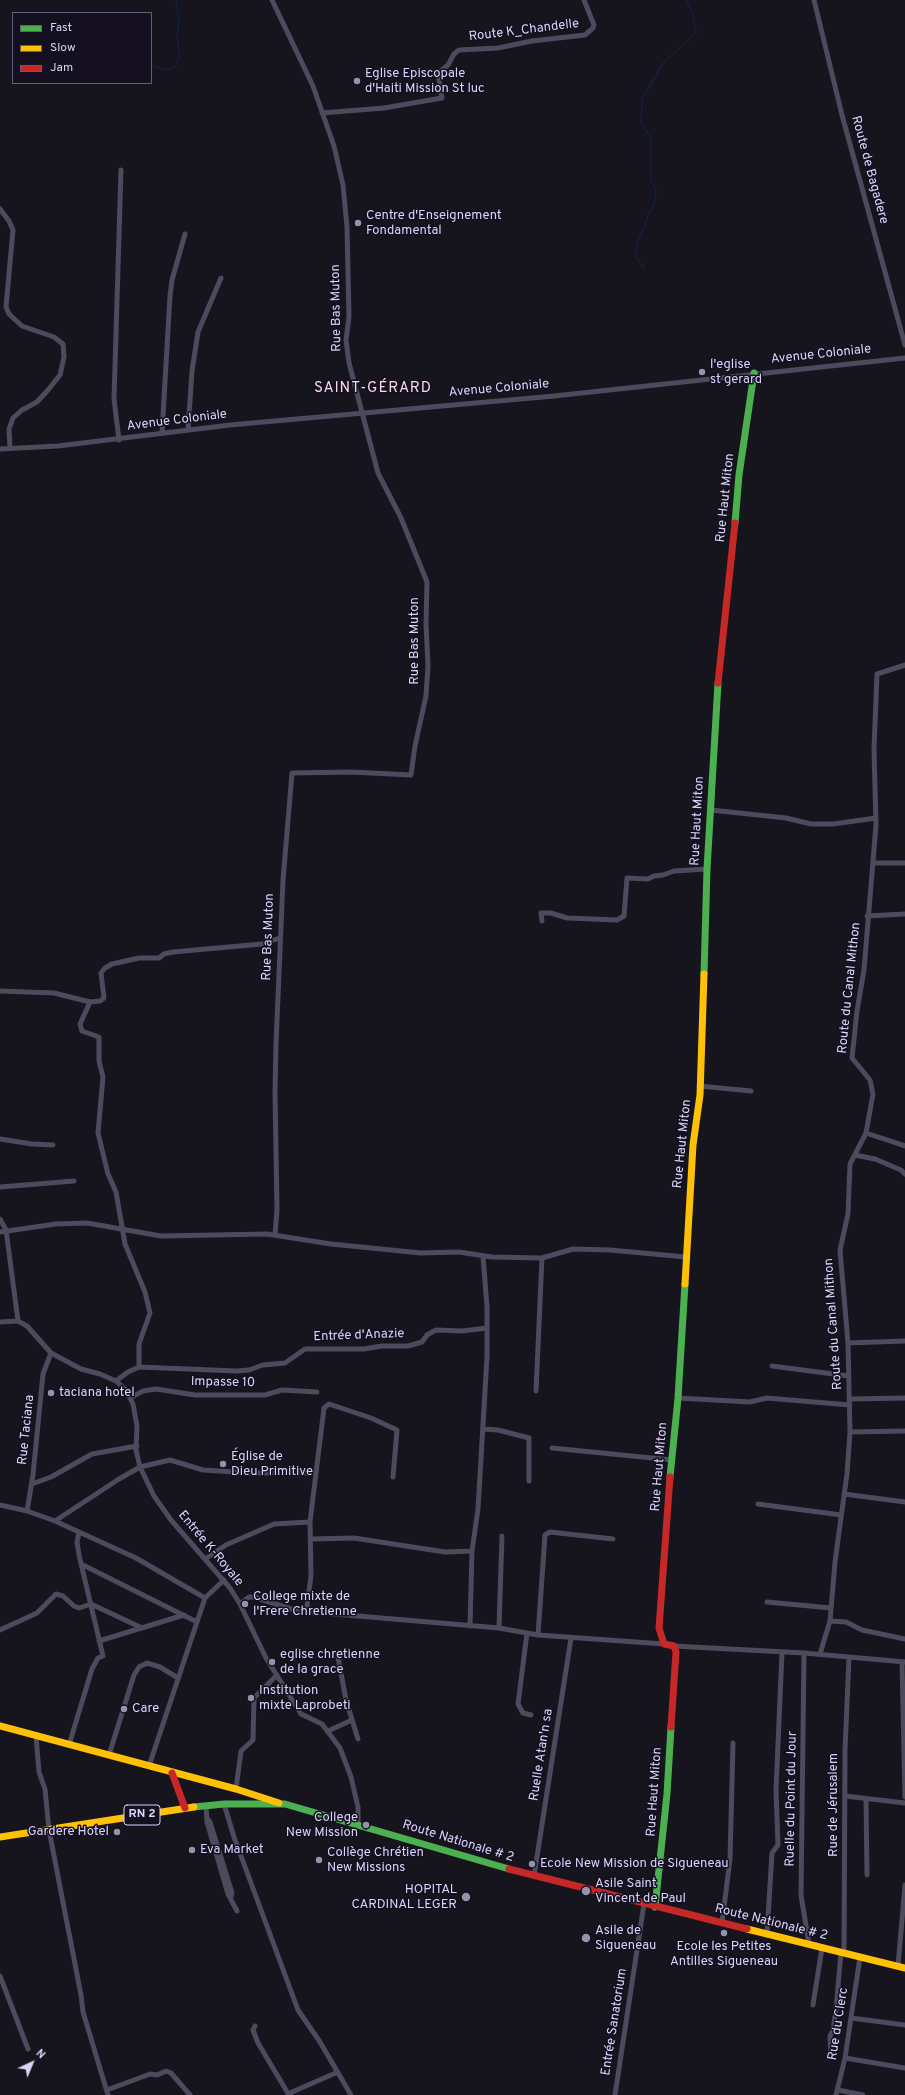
<!DOCTYPE html>
<html>
<head>
<meta charset="utf-8">
<style>
	body { margin:0 }
	#map { position:relative; width:905px; height:2095px; overflow:hidden; background:#16141c; font-family:Overpass,sans-serif }
	canvas { display:block }
	.legend { position:absolute; left:12px; top:12px; width:140px; height:72px; box-sizing:border-box; background:#141020; border:1px solid #645e77; margin:0; padding:5px 7px; list-style:none; font-size:12px; color:#dbd4fa }
	.legend li { display:flex; align-items:center; gap:8px; height:20px }
	.legend b { width:20px; border:1px solid #645e77 }
	.north { position:absolute; left:12px; top:2043px; width:40px; height:40px; -webkit-text-stroke:3px #141020; paint-order:stroke; rotate:44deg; font-size:11px; font-weight:700; line-height:16px; text-align:center; color:#dbd4fa }
	.north::after { content:''; display:block; margin:auto; width:14px; height:18px; background:#dbd4fa; clip-path:polygon(50% 0,100% 100%,50% 72%,0 100%) }
</style>
</head>
<body>
<div id="map">
<canvas width="905" height="2095"></canvas>
<ul class="legend">
<li><b style="height:5px;background:#4caf50"></b>Fast</li>
<li><b style="height:5px;background:#ffc107"></b>Slow</li>
<li><b style="height:5px;background:#c62828"></b>Jam</li>
</ul>
<div class="north">N</div>
</div>
<script>
const ctx = document.querySelector('canvas').getContext('2d');
ctx.lineJoin = 'round';
function shape(rows) {
  const path = new Path2D();
  for (const r of rows) {
    path.moveTo(r[0], r[1]);
    for (let i = 2; i < r.length; i += 2) path.lineTo(r[i], r[i + 1]);
  }
  return path;
}
function stroke(path, color, width, dash) {
  ctx.strokeStyle = color;
  ctx.lineWidth = width;
  ctx.lineCap = dash ? 'butt' : 'round';
  ctx.setLineDash(dash || []);
  ctx.stroke(path);
}
function label(font, color, halo, rows, align = 'center') {
  ctx.font = font + ' Overpass,sans-serif';
  ctx.lineWidth = 3;
  ctx.setLineDash([]);
  ctx.textBaseline = 'middle';
  ctx.strokeStyle = halo;
  ctx.fillStyle = color;
  for (const [text, x, y, turn = 0] of rows) {
    ctx.save();
    ctx.translate(x, y);
    ctx.rotate((+turn || 0) * Math.PI / 180);
    ctx.textAlign = isNaN(turn) ? turn : align;
    if (halo) ctx.strokeText(text, 0, 0);
    ctx.fillText(text, 0, 0);
    ctx.restore();
  }
}
stroke(shape([
	[151,65,166,70,175,67,180,56,177,38,179,21,176,0],
	[644,268,635,255,639,238,645,226,648,214,654,206,656,190,651,180,651,139,641,122,642,99,664,62,696,33,692,11,686,0]
]), '#13213e', 1.5);
stroke(shape([
	[272,0,313,86,334,146,343,185,347,227,349,317,346,340,349,363,378,473,401,518,427,582,426,624,428,666,426,696,415,746,411,775,352,772,292,773,283,880,276,1044,275,1092,277,1210,275,1235],
	[814,0,842,115,905,345],
	[322,113,384,108,442,98,438,73,448,65,454,54,459,50,498,48,532,41,585,35,593,28,594,25,584,0],
	[0,209,9,221,13,230,6,307,9,314,22,326,54,337,63,344,64,357,60,375,48,390,37,402,22,410,13,418,9,429,10,448],
	[188,430,192,371,198,332,221,278],
	[162,433,170,296,172,280,185,234],
	[119,440,114,399,121,170],
	[0,449,58,446,230,425,554,396,905,358],
	[711,810,786,818,811,824,833,824,876,818],
	[873,863,905,863],
	[867,916,905,914],
	[542,921,541,913,551,913,567,918,617,920,624,916,627,878,648,879,654,876,663,875,674,871,707,869],
	[0,991,54,993,90,1002,100,1001,104,998,101,973,105,968,112,964,139,958,159,958,164,954,173,952,262,944,280,938],
	[90,1002,80,1024,82,1031,99,1037,99,1061,103,1077,98,1133,108,1174,116,1192,125,1244,145,1292,150,1313,139,1344,139,1367],
	[699,1086,751,1091],
	[866,1133,905,1146],
	[0,1139,32,1144,53,1145],
	[855,1155,875,1159,901,1170,905,1174],
	[0,1187,74,1181],
	[0,1219,6,1230,18,1321],
	[0,1232,56,1224,87,1223,161,1236,267,1234,331,1244,421,1253,459,1252,492,1257,542,1258,573,1249,610,1250,686,1257],
	[18,1321,27,1326,51,1353,81,1369,100,1374,116,1381,126,1390,133,1404,137,1426,136,1450,140,1467,154,1496,171,1520,230,1588,240,1604,266,1658,301,1714,322,1724,340,1748,351,1777,358,1807,358,1824],
	[0,1322,18,1321],
	[848,1343,905,1341],
	[772,1366,849,1376],
	[116,1381,128,1372,139,1367,236,1371,249,1370,263,1365,285,1363,305,1349,364,1349,382,1346,408,1346,422,1342,427,1335,436,1330,462,1331,487,1328],
	[536,1391,542,1258],
	[130,1398,143,1391,156,1389,195,1395,265,1395,282,1390,317,1392],
	[678,1398,750,1402,767,1398,850,1405],
	[850,1399,905,1398],
	[484,1429,498,1430,529,1438,529,1481],
	[850,1432,905,1431],
	[552,1448,672,1460],
	[32,1484,51,1477,92,1454,137,1446],
	[844,1494,905,1502],
	[758,1504,841,1515],
	[0,1505,27,1511,55,1521,136,1558,205,1598],
	[27,1511,33,1475,43,1374,51,1353],
	[55,1521,119,1479,140,1467,170,1460,203,1470,250,1473,316,1473],
	[310,1522,311,1576,307,1606,311,1612,499,1628,538,1635,664,1644],
	[312,1539,354,1538,445,1552,472,1551],
	[205,1559,226,1545,274,1524,310,1522,324,1408,329,1404,371,1418,397,1430,393,1477],
	[81,1564,197,1622],
	[767,1602,831,1608],
	[240,1604,249,1597,254,1597,291,1609,308,1609],
	[830,1621,846,1622,862,1630,905,1639],
	[470,1626,472,1551,478,1509,487,1357,487,1307,483,1256],
	[499,1628,502,1536],
	[0,1630,37,1613,56,1594,63,1596,74,1606,79,1608,91,1604,142,1628],
	[527,1633,518,1704,523,1713,531,1715],
	[538,1635,545,1535,550,1532,613,1539],
	[99,1641,184,1615],
	[674,1646,804,1653,905,1662],
	[804,1653,801,1895,809,1944],
	[820,1654,830,1621,835,1562,847,1474,850,1432,848,1343,840,1250,848,1214,850,1164,866,1133,873,1094,870,1080,852,1058,857,1011,864,970,876,825,874,749,877,674,905,665],
	[338,1657,346,1700,358,1739],
	[902,1662,905,1797],
	[328,1731,352,1720],
	[36,1736,39,1772,45,1789,49,1830,81,1995,83,2012,108,2095],
	[69,1745,92,1669,98,1658,103,1656,79,1555,77,1542,79,1532],
	[109,1755,134,1675,139,1667,147,1663,160,1667,178,1678],
	[149,1766,205,1598,224,1580],
	[236,1789,241,1751,253,1740,254,1698,277,1675],
	[845,1796,905,1803],
	[866,1799,867,1875],
	[224,1804,234,1837,298,2010,320,2042,351,2095],
	[206,1806,207,1822,228,1894,237,1911],
	[207,1818,210,1822,232,1893,231,1897],
	[534,1876,571,1638],
	[722,1923,730,1859,733,1743],
	[767,1934,772,1853,778,1845,776,1790,782,1653],
	[844,1953,845,1750,849,1658],
	[898,1966,905,1885],
	[0,1976,28,2049],
	[813,2005,822,1948],
	[851,2018,905,2025],
	[255,2026,253,2030,258,2043,289,2095],
	[831,2057,830,2036,833,2030,836,2010,841,1952],
	[845,2058,905,2068],
	[107,2090,150,2074,157,2075,166,2071,171,2073,190,2095],
	[838,2090,863,2095],
	[290,2095,292,2092,338,2072],
	[615,2095,644,1904],
	[836,2095,845,2058,860,1957]
]), '#4c4a5c', 5);
stroke(shape([
	[735,523,739,475,754,373],
	[704,974,707,869,718,683],
	[670,1477,678,1398,685,1284],
	[194,1807,224,1804,285,1804,509,1869],
	[655,1907,667,1794,671,1727]
]), '#4caf50', 7);
stroke(shape([
	[685,1284,693,1145,700,1095,704,974],
	[0,1726,236,1789,279,1803],
	[0,1837,194,1807],
	[747,1929,905,1968]
]), '#ffc107', 7);
stroke(shape([
	[718,683,735,523],
	[670,1477,659,1628,664,1644,674,1646,676,1652,671,1727],
	[172,1773,185,1808],
	[509,1869,747,1929]
]), '#c62828', 7);
for (const [x, y, r, color] of [
	[357,81,4,"#9691ac"],
	[358,223,4,"#9691ac"],
	[702,372,4,"#9691ac"],
	[51,1393,4,"#9691ac"],
	[223,1464,4,"#9691ac"],
	[245,1604,4,"#9691ac"],
	[272,1662,4,"#9691ac"],
	[251,1698,4,"#9691ac"],
	[124,1709,4,"#9691ac"],
	[366,1825,4,"#9691ac"],
	[117,1832,4,"#9691ac"],
	[192,1850,4,"#9691ac"],
	[319,1860,4,"#9691ac"],
	[532,1864,4,"#9691ac"],
	[586,1891,5,"#9691ac"],
	[466,1897,5,"#9691ac"],
	[724,1933,4,"#9691ac"],
	[586,1938,5,"#9691ac"]
]) {
  const dot = new Path2D();
  dot.arc(x, y, r, 0, 2 * Math.PI);
  ctx.fillStyle = color;
  ctx.fill(dot);
  stroke(dot, '#141020', 1.5);
}
for (const [x, y, w] of [
	[142,1815,36]
]) {
  const box = new Path2D();
  box.roundRect(x - w / 2, y - 10, w, 20, 3);
  ctx.fillStyle = '#141020';
  ctx.fill(box);
  stroke(box, '#dbd4fa', 1);
}
label('bold 12px', '#dbd4fa', null, [
	["RN 2",142,1815]
]);
label('13px', '#dbd4fa', '#141020', [
	["Route K_Chandelle",524,31,-7],
	["Route de Bagadere",869,170,75],
	["Rue Bas Muton",337,308,-91],
	["Avenue Coloniale",821,355,-6],
	["Avenue Coloniale",499,389,-5],
	["Avenue Coloniale",177,421,-7],
	["Rue Haut Miton",726,498,-84],
	["Rue Bas Muton",415,641,-90],
	["Rue Haut Miton",698,821,-87],
	["Rue Bas Muton",269,937,-88],
	["Route du Canal Mithon",850,988,-84],
	["Rue Haut Miton",683,1144,-84],
	["Route du Canal Mithon",834,1324,-94],
	["Entrée d'Anazie",359,1336,-2],
	["Impasse 10",223,1383,1],
	["Rue Taciana",27,1430,-84],
	["Rue Haut Miton",660,1467,-85],
	["Entrée K-Royale",210,1549,50],
	["Ruelle Atan'n sa",542,1755,-81],
	["Rue Haut Miton",655,1792,-86],
	["Ruelle du Point du Jour",792,1799,-89],
	["Rue de Jérusalem",834,1805,-90],
	["Route Nationale # 2",458,1842,17],
	["Route Nationale # 2",771,1923,14],
	["Entrée Sanatorium",615,2022,-81],
	["Rue du Clerc",839,2024,-81]
]);
label('13px', '#dbd4fa', '#141020', [
	["Eglise Episcopale",365,74],
	["d'Haiti Mission St luc",365,89],
	["Centre d'Enseignement",366,216],
	["Fondamental",366,231],
	["l'eglise",710,365],
	["st gerard",710,380],
	["taciana hotel",59,1393],
	["Église de",231,1457],
	["Dieu Primitive",231,1472],
	["College mixte de",253,1597],
	["l'Frere Chretienne",253,1612],
	["eglise chretienne",280,1655],
	["de la grace",280,1670],
	["Institution",259,1691],
	["mixte Laprobeti",259,1706],
	["Care",132,1709],
	["College",358,1818,"right"],
	["New Mission",358,1833,"right"],
	["Gardere Hotel",109,1832,"right"],
	["Eva Market",200,1850],
	["Collège Chrétien",327,1853],
	["New Missions",327,1868],
	["Ecole New Mission de Sigueneau",540,1864],
	["Asile Saint",595,1884],
	["Vincent de Paul",595,1899],
	["HOPITAL",457,1890,"right"],
	["CARDINAL LEGER",457,1905,"right"],
	["Asile de",595,1931],
	["Sigueneau",595,1946],
	["Ecole les Petites",724,1947,"center"],
	["Antilles Sigueneau",724,1962,"center"]
], 'left');
ctx.letterSpacing = '1px';
label('15px', '#fad6eb', '#141020', [
	["SAINT-GÉRARD",373,389]
]);
ctx.letterSpacing = '0px';
</script>
</body>
</html>
